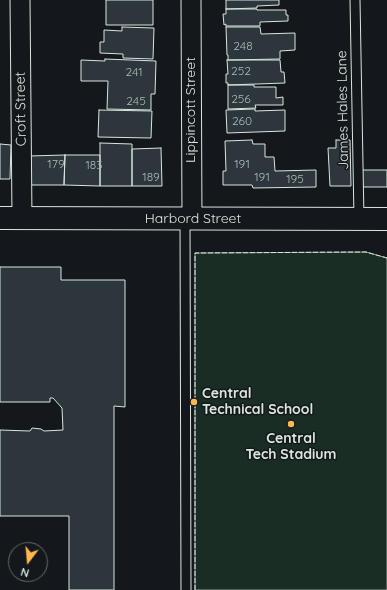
<!DOCTYPE html>
<html>
<head>
<meta charset="utf-8">
<style>
	body { margin:0 }
	#map { position:relative; width:387px; height:590px; overflow:hidden; background:#14181c; font-family:Quicksand,sans-serif }
	canvas { display:block }
	.north { position:absolute; left:8px; top:542px; width:40px; height:40px; box-sizing:border-box; background:#14181c; border:1px solid #626a69; border-radius:50%; rotate:196deg; font-size:11px; font-weight:700; line-height:16px; text-align:center; color:#d8e6dc }
	.north::after { content:''; display:block; margin:auto; width:14px; height:18px; background:#ffb74d; clip-path:polygon(50% 0,100% 100%,50% 72%,0 100%) }
</style>
</head>
<body>
<div id="map">
<canvas width="387" height="590"></canvas>
<div class="north">N</div>
</div>
<script>
const ctx = document.querySelector('canvas').getContext('2d');
ctx.lineJoin = 'round';
function fill(path, color) {
  ctx.fillStyle = color;
  ctx.fill(path, 'evenodd');
}
function shape(rows) {
  const path = new Path2D();
  for (const r of rows) {
    path.moveTo(r[0], r[1]);
    for (let i = 2; i < r.length; i += 2) path.lineTo(r[i], r[i + 1]);
  }
  return path;
}
function stroke(path, color, width, dash) {
  ctx.strokeStyle = color;
  ctx.lineWidth = width;
  ctx.lineCap = dash ? 'butt' : 'round';
  ctx.setLineDash(dash || []);
  ctx.stroke(path);
}
function label(font, color, halo, rows, align = 'center') {
  ctx.font = font + ' Quicksand,sans-serif';
  ctx.lineWidth = 3;
  ctx.setLineDash([]);
  ctx.textBaseline = 'middle';
  ctx.strokeStyle = halo;
  ctx.fillStyle = color;
  for (const [text, x, y, turn = 0] of rows) {
    ctx.save();
    ctx.translate(x, y);
    ctx.rotate((+turn || 0) * Math.PI / 180);
    ctx.textAlign = isNaN(turn) ? turn : align;
    if (halo) ctx.strokeText(text, 0, 0);
    ctx.fillText(text, 0, 0);
    ctx.restore();
  }
}
const green = shape([
	[366,252,387,258,387,590,195,590,195,253,366,252]
]);
fill(green, '#1a2d24');
stroke(green, '#939e99', 1);
const building = shape([
	[106,0,153,0,153,25,106,25,106,0],
	[226,0,279,0,279,5,257,6,257,8,226,9,226,0],
	[226,9,257,9,257,10,286,10,286,15,288,15,288,21,260,22,260,26,226,26,226,24,224,25,223,14,226,14,226,9],
	[122,27,154,28,153,59,123,58,123,54,100,53,100,42,104,42,104,30,122,31,122,27],
	[226,27,260,27,261,34,295,33,295,50,280,51,280,59,228,60,228,55,227,55,226,27],
	[105,59,156,61,155,94,151,94,151,110,107,109,108,81,81,81,81,60,105,61,105,59],
	[227,60,280,60,281,72,284,72,285,83,228,85,228,83,226,83,226,74,228,74,227,60],
	[228,85,254,85,254,87,276,87,276,98,283,97,283,105,255,105,256,108,228,109,228,85],
	[255,109,255,111,285,110,285,131,227,133,226,110,255,109],
	[99,110,152,111,151,138,98,137,99,110],
	[252,140,253,144,265,144,265,157,274,157,275,171,316,170,316,187,253,188,252,185,223,185,223,171,226,171,225,141,252,140],
	[336,140,350,140,351,186,330,186,328,148,336,148,336,140],
	[100,143,132,144,132,186,100,186,100,143],
	[0,144,11,145,10,179,0,179,0,144],
	[161,148,162,186,132,186,132,149,161,148],
	[65,155,64,185,30,185,29,156,65,155],
	[65,155,100,155,100,186,64,185,65,155],
	[362,170,387,170,387,187,362,187,362,170],
	[0,267,61,267,61,280,125,280,125,407,114,406,114,590,69,590,69,516,0,516,0,430,30,431,32,428,41,429,44,431,63,430,62,408,53,398,50,398,50,402,0,402,0,267]
]);
fill(building, '#2c363c');
stroke(building, '#d8e6dc', 1);
const lane = shape([
	[355,0,359,219],
	[185,219,186,590]
]);
const street = shape([
	[20,0,22,218],
	[191,0,192,219]
]);
const secondary = shape([
	[0,218,387,219]
]);
stroke(lane, '#d8e6dc', 11);
stroke(street, '#d8e6dc', 21);
stroke(secondary, '#d8e6dc', 24);
stroke(lane, '#14181c', 9);
stroke(street, '#14181c', 19);
stroke(secondary, '#14181c', 22);
stroke(shape([
	[195,590,195,253,366,252,387,258]
]), '#d8e6dc', 1, [5, 2]);
for (const [x, y, r, color] of [
	[194,402,4,"#ffb74d"],
	[291,424,4,"#ffb74d"]
]) {
  const dot = new Path2D();
  dot.arc(x, y, r, 0, 2 * Math.PI);
  ctx.fillStyle = color;
  ctx.fill(dot);
  stroke(dot, '#14181c', 1.5);
}
label('12px', '#adbab4', null, [
	["248",243,46],
	["252",241,71],
	["241",134,72],
	["256",241,99],
	["245",136,101],
	["260",242,121],
	["179",56,164],
	["191",242,164],
	["183",94,165],
	["189",151,177],
	["191",262,177],
	["195",295,179]
]);
label('14px', '#d8e6dc', '#14181c', [
	["Croft Street",21,109,-91],
	["Lippincott Street",191,110,-90],
	["James Hales Lane",343,110,-91],
	["Harbord Street",193,219]
]);
label('bold 14px', '#d8e6dc', '#14181c', [
	["Central",202,394],
	["Technical School",202,410],
	["Central",291,439,"center"],
	["Tech Stadium",291,455,"center"]
], 'left');
</script>
</body>
</html>
